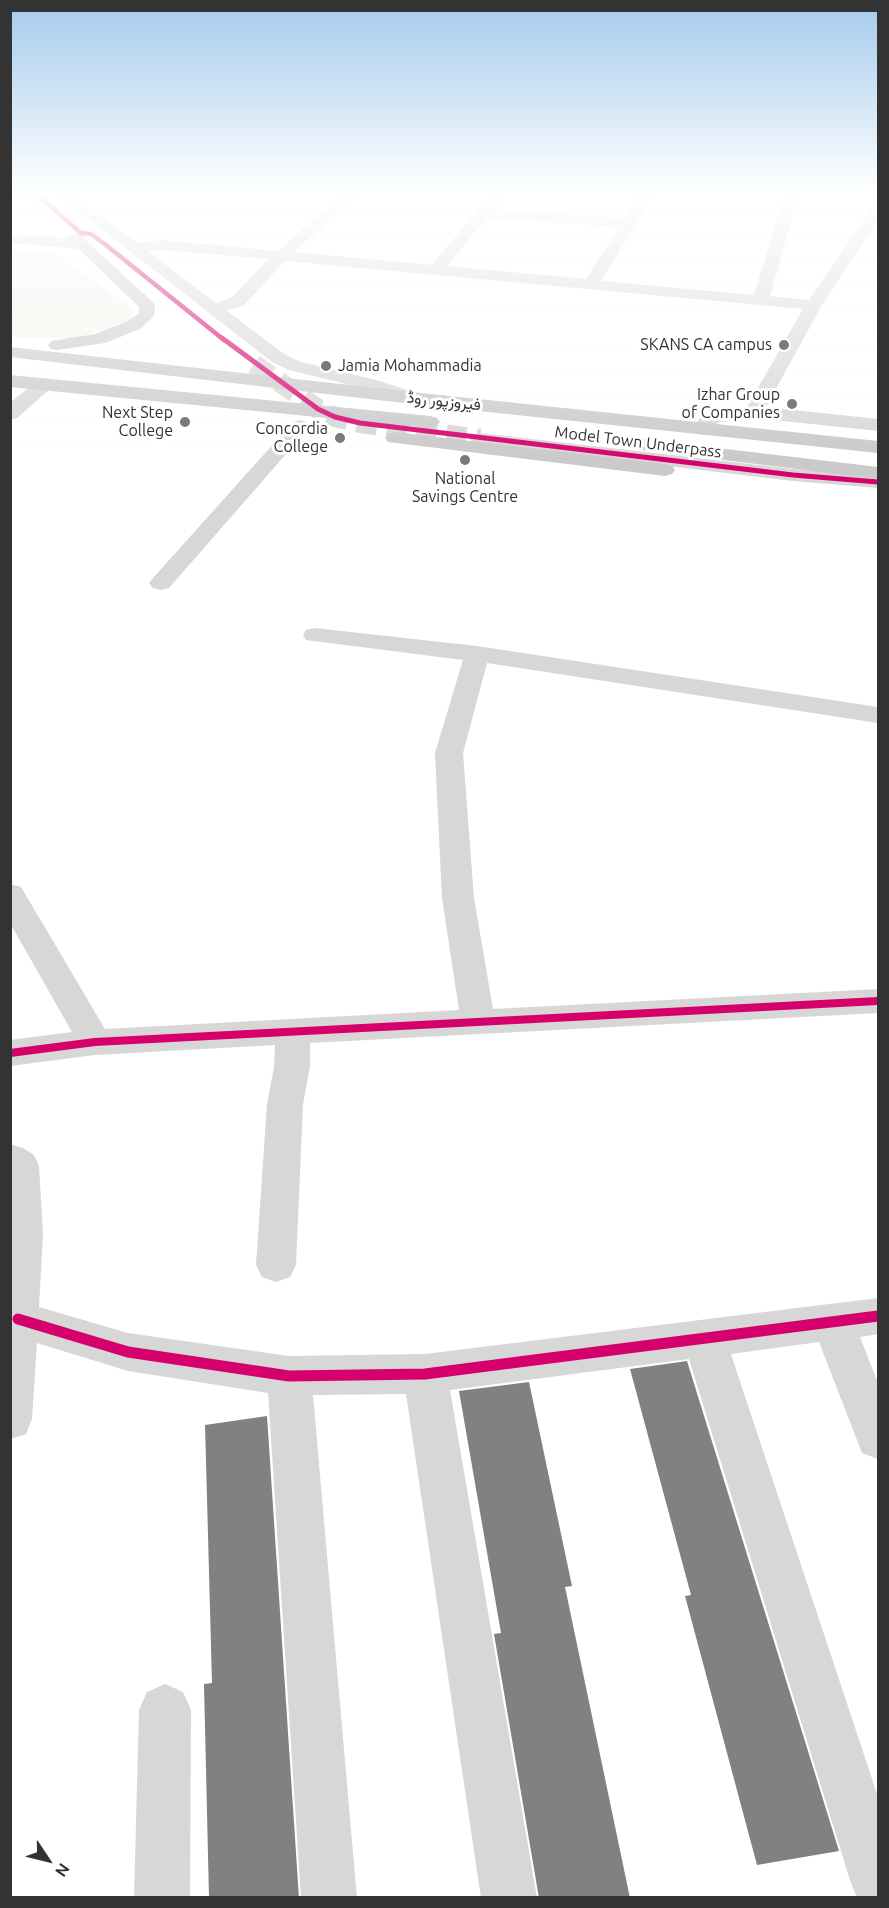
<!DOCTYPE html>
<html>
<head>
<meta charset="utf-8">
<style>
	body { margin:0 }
	#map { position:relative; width:889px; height:1908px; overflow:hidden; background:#fff; font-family:Ubuntu,sans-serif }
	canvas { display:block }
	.frame { position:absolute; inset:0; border:12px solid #333; pointer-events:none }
	.north { position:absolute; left:18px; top:1830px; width:60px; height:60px; -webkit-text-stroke:4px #fff; paint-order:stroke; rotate:125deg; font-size:16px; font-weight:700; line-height:24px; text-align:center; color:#333 }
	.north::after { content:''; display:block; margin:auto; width:21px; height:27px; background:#333; clip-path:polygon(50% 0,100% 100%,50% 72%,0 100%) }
</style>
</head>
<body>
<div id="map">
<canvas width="889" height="1908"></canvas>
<div class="frame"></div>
<div class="north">N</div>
</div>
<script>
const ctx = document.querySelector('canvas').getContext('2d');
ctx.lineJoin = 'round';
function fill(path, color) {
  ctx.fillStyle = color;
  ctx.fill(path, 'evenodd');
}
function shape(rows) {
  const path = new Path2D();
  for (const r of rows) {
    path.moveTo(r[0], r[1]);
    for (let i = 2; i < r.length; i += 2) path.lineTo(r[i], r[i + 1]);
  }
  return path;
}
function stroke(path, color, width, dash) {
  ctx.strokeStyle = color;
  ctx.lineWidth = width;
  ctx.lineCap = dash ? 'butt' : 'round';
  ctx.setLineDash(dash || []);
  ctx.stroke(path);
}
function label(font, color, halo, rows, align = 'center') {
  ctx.font = font + ' Ubuntu,Vazirmatn,sans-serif';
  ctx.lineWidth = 6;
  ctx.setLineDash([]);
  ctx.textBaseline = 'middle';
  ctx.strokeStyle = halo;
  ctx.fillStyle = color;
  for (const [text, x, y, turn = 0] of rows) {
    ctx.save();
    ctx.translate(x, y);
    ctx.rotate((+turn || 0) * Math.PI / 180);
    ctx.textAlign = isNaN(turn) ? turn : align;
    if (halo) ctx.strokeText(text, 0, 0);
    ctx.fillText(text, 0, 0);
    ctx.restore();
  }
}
fill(shape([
	[10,249,56,254,133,309,131,320,75,339,11,337]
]), '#f1f5ed');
fill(shape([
	[687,1361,839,1851,757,1865,685,1596,691,1595,630,1369],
	[529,1382,572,1586,565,1587,630,1898,539,1898,494,1634,501,1633,459,1391],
	[267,1416,299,1898,209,1898,204,1684,212,1683,205,1425]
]), '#818181');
stroke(shape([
	[254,364,318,409,335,417,360,423,480,439]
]), '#d6d6d6', 20, [20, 10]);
fill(shape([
	[10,193,34,193,46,195,48,198,41,202,10,197,10,193],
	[55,193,70,193,137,243,163,240,278,251,344,193,359,193,294,252,432,265,492,193,502,193,504,196,493,209,625,218,641,193,655,193,601,281,754,295,785,193,799,193,770,296,809,300,873,207,878,206,878,220,822,305,766,407,878,419,878,431,754,418,720,422,716,424,710,433,703,435,696,433,693,429,701,416,716,411,747,407,803,309,285,261,243,306,226,310,284,354,301,362,380,381,419,394,422,398,419,402,412,404,367,389,289,370,272,362,55,193],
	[487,218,619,227,586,279,447,266,487,218],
	[163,250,269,259,231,298,216,303,148,251,163,250],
	[10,234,81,239,89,244,81,249,10,243,10,234],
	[44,378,51,380,53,384,51,388,17,418,10,420,10,403,37,380,44,378],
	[300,420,307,422,310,426,307,430,169,588,161,590,153,588,149,583,153,578,293,422,300,420],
	[480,433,793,469,878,476,878,488,793,481,473,443,470,439,473,435,480,433],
	[315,628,477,646,878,707,878,723,487,663,463,753,474,898,493,1009,878,989,878,1013,310,1043,310,1067,303,1104,296,1265,290,1277,276,1282,262,1277,256,1265,267,1104,274,1067,275,1045,95,1055,10,1066,10,1040,72,1032,10,923,10,884,21,887,105,1029,459,1010,442,898,435,753,463,660,306,640,303,635,306,630,315,628],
	[10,1144,23,1148,34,1155,39,1166,43,1234,39,1307,128,1333,289,1356,425,1354,878,1298,878,1334,860,1337,878,1383,878,1459,862,1453,819,1342,731,1354,878,1797,878,1898,857,1898,850,1880,689,1359,450,1390,537,1898,481,1898,406,1394,313,1395,357,1898,301,1898,268,1393,128,1371,37,1343,32,1419,26,1434,10,1439,10,1144],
	[165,1684,183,1692,191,1710,190,1898,134,1898,139,1710,147,1692,165,1684]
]), '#d7d7d7');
fill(shape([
	[81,229,88,233,83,238,153,302,155,306,154,316,140,329,105,343,57,350,51,349,48,345,51,341,95,334,128,321,138,314,139,307,67,238,81,229],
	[10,347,412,392,878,441,878,453,412,404,10,357,10,347],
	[10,375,430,416,437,418,440,422,437,426,430,428,10,387,10,375],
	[395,432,665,464,672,466,675,470,672,474,665,476,388,442,385,438,388,434,395,432],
	[633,438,878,467,878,479,626,448,623,444,626,440,633,438]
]), '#cacaca');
stroke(shape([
	[39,193,42,195,41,198,81,233,91,234,106,245,224,340]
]), '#d6006c', 4.5);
stroke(shape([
	[222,338,318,409,335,417,360,423,793,475,878,482]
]), '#d6006c', 5);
stroke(shape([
	[10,1053,95,1042,878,1001]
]), '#d6006c', 8);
stroke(shape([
	[18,1319,128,1352,289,1376,425,1374,878,1316]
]), '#d6006c', 11);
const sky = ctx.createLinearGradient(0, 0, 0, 460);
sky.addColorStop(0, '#a3caec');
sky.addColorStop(0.42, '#fff');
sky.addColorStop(1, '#ffffff00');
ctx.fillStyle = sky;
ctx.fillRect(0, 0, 889, 460);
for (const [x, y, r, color] of [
	[784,345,6,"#7a7a7a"],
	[326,366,6,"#7a7a7a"],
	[792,404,6,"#7a7a7a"],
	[185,422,6,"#7a7a7a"],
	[340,438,6,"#7a7a7a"],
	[465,460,6,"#7a7a7a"]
]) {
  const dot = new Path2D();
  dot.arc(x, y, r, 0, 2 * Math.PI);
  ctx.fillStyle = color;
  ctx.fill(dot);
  stroke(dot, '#fff', 2);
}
label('16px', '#333', '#fff', [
	["SKANS CA campus",772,345],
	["Jamia Mohammadia",338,366,"left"],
	["Izhar Group",780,395],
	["of Companies",780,413],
	["Next Step",173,413],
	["College",173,431],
	["Concordia",328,429],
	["College",328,447],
	["National",465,479,"center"],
	["Savings Centre",465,497,"center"]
], 'right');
label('16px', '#333', '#fff', [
	["فیروزپور روڈ",444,401,6],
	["Model Town Underpass",638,442,7]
]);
</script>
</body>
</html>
